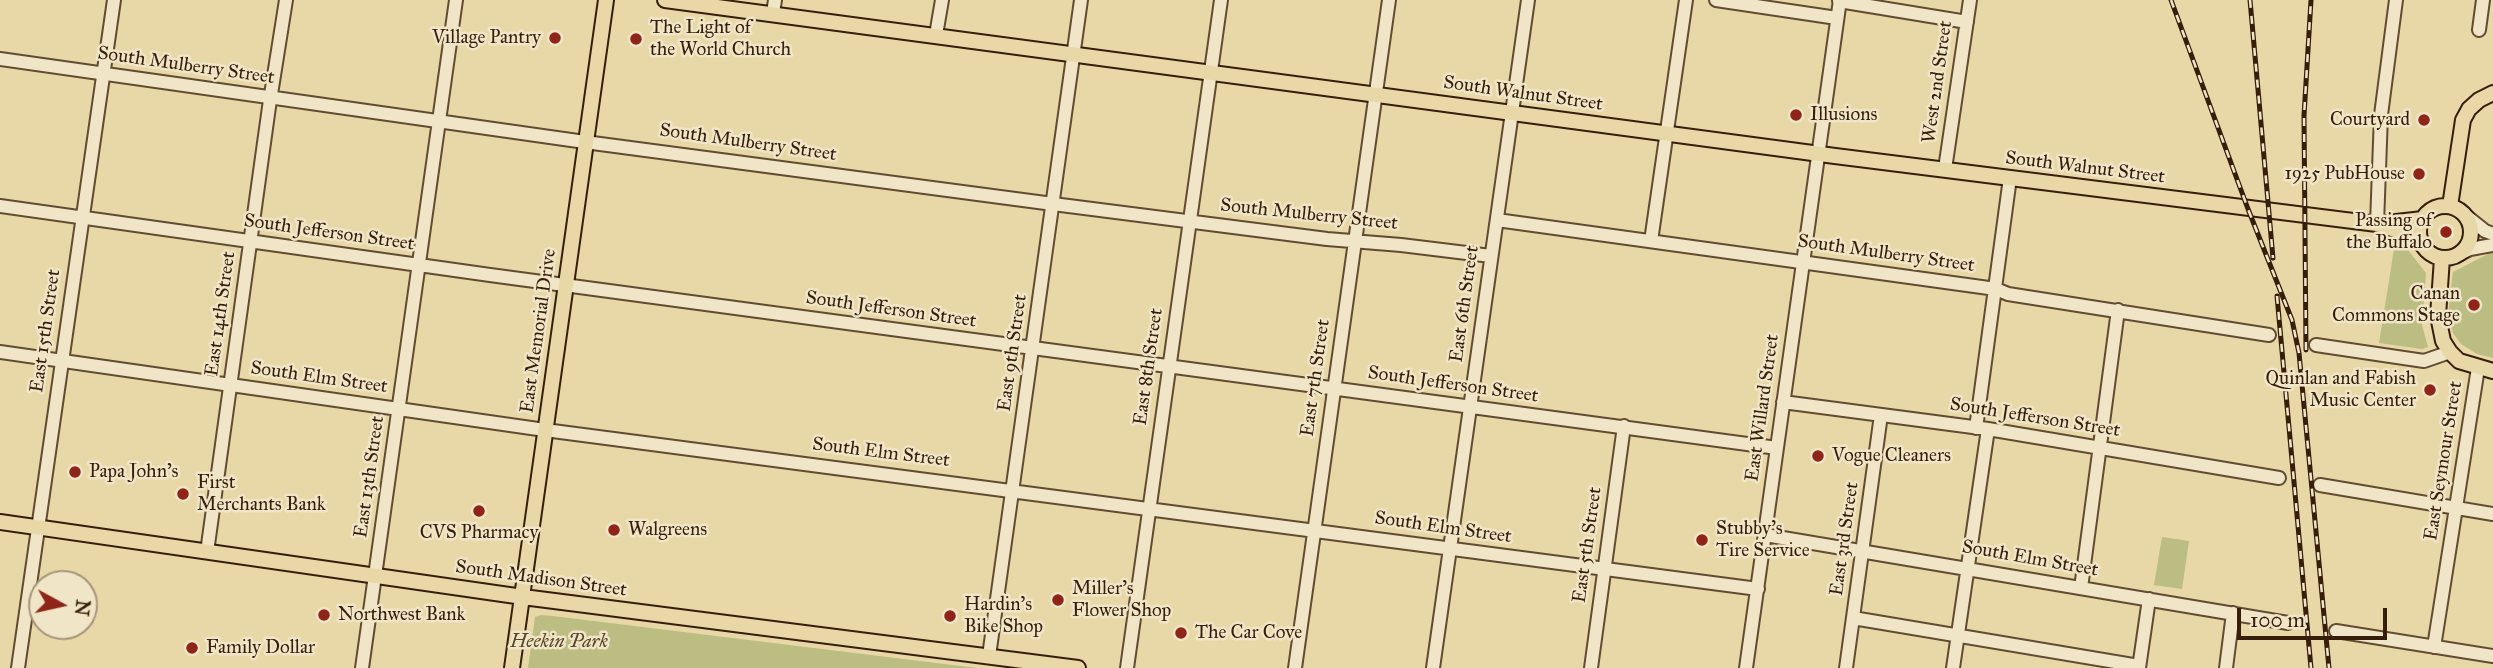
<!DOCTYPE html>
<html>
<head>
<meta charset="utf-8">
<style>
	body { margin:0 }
	#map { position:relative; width:2493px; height:668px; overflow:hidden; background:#e8d7a7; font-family:"IM FELL Great Primer",serif }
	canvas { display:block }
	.north { position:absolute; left:28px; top:570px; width:70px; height:70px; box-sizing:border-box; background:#f0e5c6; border:2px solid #a6957b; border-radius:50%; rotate:98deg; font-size:19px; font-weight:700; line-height:28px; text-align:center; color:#361e0a }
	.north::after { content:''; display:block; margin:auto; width:24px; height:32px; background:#8f2418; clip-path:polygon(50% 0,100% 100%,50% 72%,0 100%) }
	.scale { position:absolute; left:2237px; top:608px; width:150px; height:32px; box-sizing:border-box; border:4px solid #361e0a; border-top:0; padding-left:9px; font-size:21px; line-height:24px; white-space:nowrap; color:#361e0a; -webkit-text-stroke:5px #f0e5c6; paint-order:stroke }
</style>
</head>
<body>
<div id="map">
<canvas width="2493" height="668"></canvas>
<div class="north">N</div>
<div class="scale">100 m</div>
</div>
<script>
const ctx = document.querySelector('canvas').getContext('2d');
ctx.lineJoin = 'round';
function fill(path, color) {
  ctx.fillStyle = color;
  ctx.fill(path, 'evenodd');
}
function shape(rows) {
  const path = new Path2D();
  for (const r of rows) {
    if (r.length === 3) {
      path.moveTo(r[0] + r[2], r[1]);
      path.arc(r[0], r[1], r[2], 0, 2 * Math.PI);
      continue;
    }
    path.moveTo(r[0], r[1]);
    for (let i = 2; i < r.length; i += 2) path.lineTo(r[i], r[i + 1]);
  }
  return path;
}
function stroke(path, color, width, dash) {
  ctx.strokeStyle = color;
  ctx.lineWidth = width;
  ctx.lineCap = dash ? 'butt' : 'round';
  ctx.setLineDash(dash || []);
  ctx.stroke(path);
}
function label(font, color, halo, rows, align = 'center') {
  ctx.font = font + ' "IM FELL Great Primer",serif';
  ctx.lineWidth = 5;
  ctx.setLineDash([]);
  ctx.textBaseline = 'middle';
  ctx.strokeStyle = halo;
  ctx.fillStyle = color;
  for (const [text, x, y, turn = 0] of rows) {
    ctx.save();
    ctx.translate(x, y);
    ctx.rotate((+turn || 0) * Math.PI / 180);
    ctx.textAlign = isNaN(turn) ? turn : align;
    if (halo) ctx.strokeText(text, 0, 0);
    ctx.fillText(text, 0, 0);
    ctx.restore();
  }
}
fill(shape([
	[2395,243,2404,245,2426,273,2422,325,2428,347,2422,349,2379,343],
	[2490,253,2493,253,2493,358,2477,354,2461,344,2453,333,2448,315,2453,272],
	[2162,537,2189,541,2182,589,2154,585],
	[541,615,553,616,977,668,528,668,535,617]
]), '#bbbd83');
const minor = shape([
	[1716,0,1837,18],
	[1839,1,1967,22],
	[773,13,775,0],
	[2479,30,2483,0],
	[936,35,942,0],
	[0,59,585,142,1053,204,1327,239,1401,245,1491,256],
	[1945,169,1970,0],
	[0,206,490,275,1777,448],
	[2465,215,2485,231,2493,234],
	[1497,220,1996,289,2008,294,2269,335],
	[2377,224,2381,115,2396,0],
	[1651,241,1686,0],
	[2460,254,2470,249,2493,245],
	[2316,345,2424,361,2450,352],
	[0,352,545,430,1758,589],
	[1783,402,1988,429,2279,478],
	[1976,428,2010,178],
	[2320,485,2493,514],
	[1765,535,2288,623],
	[207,552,269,107,286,0],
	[2081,588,2118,310],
	[1853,618,2139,666],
	[2336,631,2493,656],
	[2434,647,2478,368],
	[989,656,1081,0],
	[18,668,114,0],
	[362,668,456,0],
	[1127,668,1221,0],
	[1295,668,1389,0],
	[1433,668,1528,0],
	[1591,668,1624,426],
	[1746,668,1840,0],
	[1846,668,1881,415],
	[1953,668,1988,429],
	[2139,668,2149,599],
	[2226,668,2233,613]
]);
const major = shape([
	[665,0,1835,156,2353,221,2377,224,2420,238],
	[2450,206,2463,120,2469,109,2479,100,2493,93],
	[2445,232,26],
	[2378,224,2423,219],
	[2442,258,2438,316,2443,341,2450,352,2459,361,2493,371],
	[0,522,523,597,1078,668],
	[512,668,606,0]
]);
stroke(minor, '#624c31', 16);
stroke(major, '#361e0a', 18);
stroke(minor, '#f0e5c6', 12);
stroke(major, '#e8d7a7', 14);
const rail = shape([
	[2171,0,2248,209,2292,320,2299,353,2329,668],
	[2250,0,2273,258],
	[2277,296,2311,668],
	[2306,350,2304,116,2311,0]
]);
stroke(rail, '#361e0a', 5);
stroke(rail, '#f0e5c6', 2.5, [8]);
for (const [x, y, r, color] of [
	[555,38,7,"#8f2418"],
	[636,39,7,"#8f2418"],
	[1796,115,7,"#8f2418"],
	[2424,120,7,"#8f2418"],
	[2419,174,7,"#8f2418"],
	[2446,232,7,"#8f2418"],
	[2474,305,7,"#8f2418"],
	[2430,390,7,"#8f2418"],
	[1818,456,7,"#8f2418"],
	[75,472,7,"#8f2418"],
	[183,494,7,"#8f2418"],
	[479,511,7,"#8f2418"],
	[614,530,7,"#8f2418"],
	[1702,540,7,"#8f2418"],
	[1058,600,7,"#8f2418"],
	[324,615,7,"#8f2418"],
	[950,616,7,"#8f2418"],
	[1181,633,7,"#8f2418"],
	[192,648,7,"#8f2418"]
]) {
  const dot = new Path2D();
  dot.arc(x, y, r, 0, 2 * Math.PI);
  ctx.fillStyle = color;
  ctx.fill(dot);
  stroke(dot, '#f0e5c6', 2.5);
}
label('19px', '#361e0a', '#f0e5c6', [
	["The Light of",650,28],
	["the World Church",650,50],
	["Village Pantry",541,38,"right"],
	["Illusions",1810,115],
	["Courtyard",2410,120,"right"],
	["1925 PubHouse",2405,174,"right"],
	["Passing of",2432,221,"right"],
	["the Buffalo",2432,243,"right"],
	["Canan",2460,294,"right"],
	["Commons Stage",2460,316,"right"],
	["Quinlan and Fabish",2416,379,"right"],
	["Music Center",2416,401,"right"],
	["Vogue Cleaners",1832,456],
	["Papa John's",89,472],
	["First",197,483],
	["Merchants Bank",197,505],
	["Stubby's",1716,529],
	["Tire Service",1716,551],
	["Walgreens",628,530],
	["CVS Pharmacy",479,533,"center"],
	["Miller's",1072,589],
	["Flower Shop",1072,611],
	["Hardin's",964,605],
	["Bike Shop",964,627],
	["Northwest Bank",338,615],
	["The Car Cove",1195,633],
	["Family Dollar",206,648]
], 'left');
label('19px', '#361e0a', '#f0e5c6', [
	["South Mulberry Street",186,66,8],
	["West 2nd Street",1938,82,-82],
	["South Walnut Street",1523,94,8],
	["South Mulberry Street",748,143,8],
	["South Walnut Street",2085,168,7],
	["South Mulberry Street",1309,215,6],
	["South Jefferson Street",329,233,8],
	["South Mulberry Street",1886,254,8],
	["East 6th Street",1465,304,-82],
	["South Jefferson Street",891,310,8],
	["East 14th Street",221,314,-82],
	["East 15th Street",46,331,-82],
	["East Memorial Drive",539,331,-82],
	["East 9th Street",1013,353,-82],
	["East 8th Street",1149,367,-82],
	["South Elm Street",319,378,8],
	["East 7th Street",1316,378,-82],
	["South Jefferson Street",1453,385,8],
	["East Willard Street",1763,408,-82],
	["South Jefferson Street",2035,418,9],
	["South Elm Street",881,453,7],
	["East Seymour Street",2444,461,-81],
	["East 13th Street",370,477,-82],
	["South Elm Street",1443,528,8],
	["East 3rd Street",1845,539,-82],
	["East 5th Street",1588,545,-82],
	["South Elm Street",2030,559,10],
	["South Madison Street",541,579,8]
]);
label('italic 19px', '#574628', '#f0e5c6', [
	["Heekin Park",559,642]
]);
</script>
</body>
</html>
